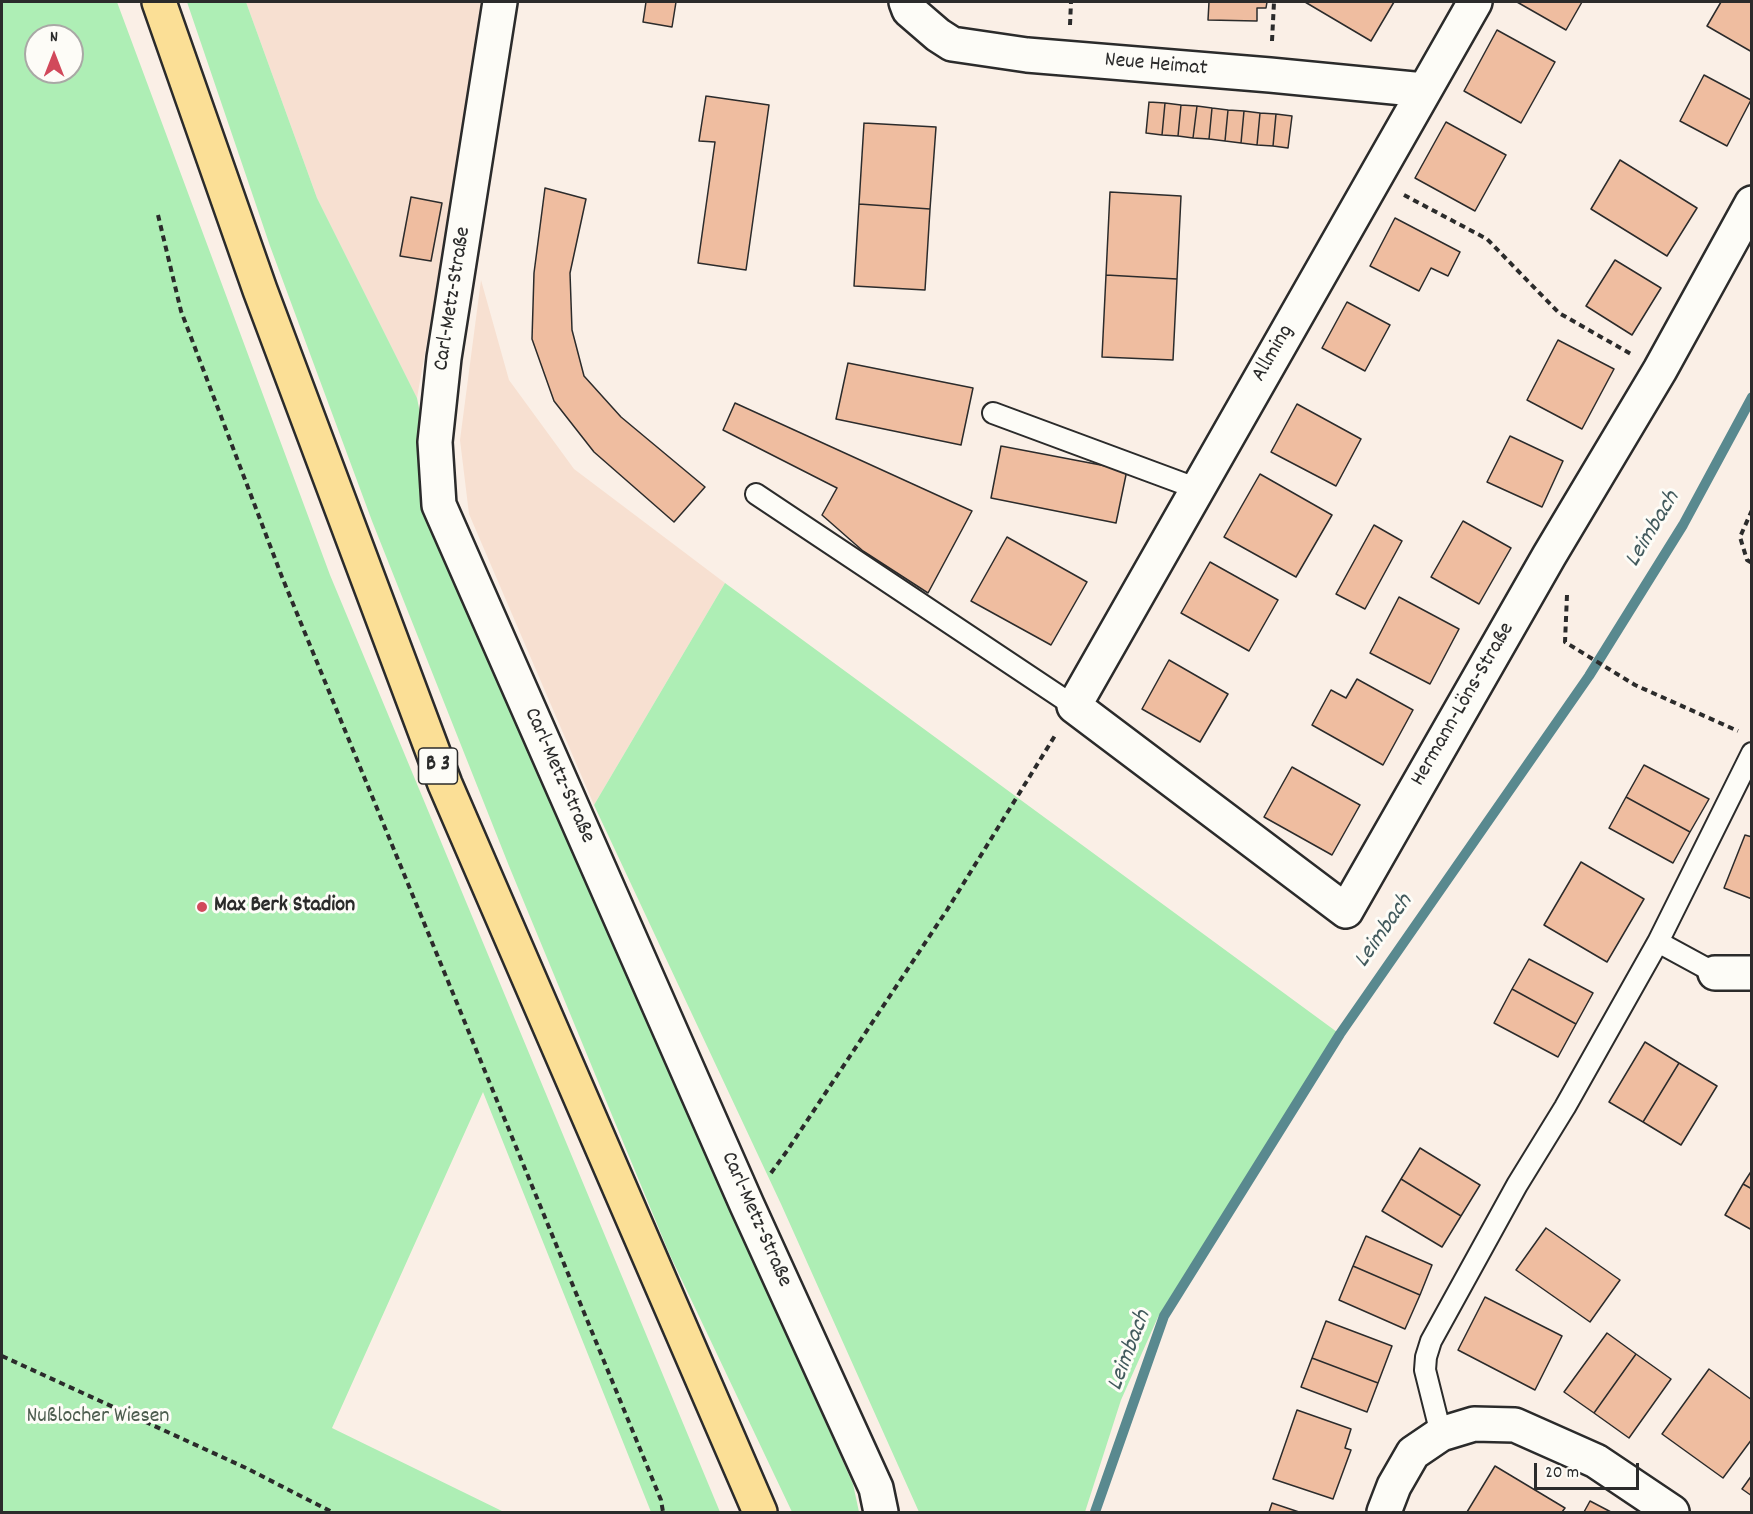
<!DOCTYPE html>
<html>
<head>
<meta charset="utf-8">
<style>
	body { margin:0 }
	#map { position:relative; width:1753px; height:1514px; overflow:hidden; background:#faefe6; font-family:Dekko,sans-serif }
	canvas { display:block }
	.frame { position:absolute; inset:0; border:3px solid #2b2b2b; pointer-events:none }
	.north { position:absolute; left:24px; top:24px; width:60px; height:60px; box-sizing:border-box; background:#fdfcf7; border:2px solid #a9a8a5; border-radius:50%; rotate:0deg; font-size:16px; font-weight:700; line-height:24px; text-align:center; color:#2b2b2b }
	.north::after { content:''; display:block; margin:auto; width:21px; height:27px; background:#d1495b; clip-path:polygon(50% 0,100% 100%,50% 72%,0 100%) }
	.scale { position:absolute; left:1534px; top:1463px; width:105px; height:27px; box-sizing:border-box; border:3px solid #2b2b2b; border-top:0; padding-left:8px; font-size:18px; line-height:21px; white-space:nowrap; color:#2b2b2b; -webkit-text-stroke:4px #fdfcf7; paint-order:stroke }
</style>
</head>
<body>
<div id="map">
<canvas width="1753" height="1514"></canvas>
<div class="frame"></div>
<div class="north">N</div>
<div class="scale">20 m</div>
</div>
<script>
const ctx = document.querySelector('canvas').getContext('2d');
ctx.lineJoin = 'round';
function fill(path, color) {
  ctx.fillStyle = color;
  ctx.fill(path, 'evenodd');
}
function shape(rows) {
  const path = new Path2D();
  for (const r of rows) {
    path.moveTo(r[0], r[1]);
    for (let i = 2; i < r.length; i += 2) path.lineTo(r[i], r[i + 1]);
  }
  return path;
}
function stroke(path, color, width, dash) {
  ctx.strokeStyle = color;
  ctx.lineWidth = width;
  ctx.lineCap = dash ? 'butt' : 'round';
  ctx.setLineDash(dash || []);
  ctx.stroke(path);
}
function label(font, color, halo, rows, align = 'center') {
  ctx.font = font + ' Dekko,sans-serif';
  ctx.lineWidth = 6;
  ctx.setLineDash([]);
  ctx.textBaseline = 'middle';
  ctx.strokeStyle = halo;
  ctx.fillStyle = color;
  for (const [text, x, y, turn = 0] of rows) {
    ctx.save();
    ctx.translate(x, y);
    ctx.rotate((+turn || 0) * Math.PI / 180);
    ctx.textAlign = isNaN(turn) ? turn : align;
    if (halo) ctx.strokeText(text, 0, 0);
    ctx.fillText(text, 0, 0);
    ctx.restore();
  }
}
fill(shape([
	[246,2,487,2,417,398,317,198],
	[481,280,509,380,574,469,725,583,594,805,469,514,460,440]
]), '#f7e0d1');
fill(shape([
	[2,2,117,2,330,575,720,1512,651,1512,483,1092,332,1428,504,1512,2,1512],
	[36,36,72,36,72,72,36,72],
	[187,2,246,2,317,198,417,398,422,423,425,519,470,612,647,1023,853,1484,859,1512,792,1512,669,1253,509,866,372,521,270,246],
	[725,583,1337,1032,1158,1317,1121,1400,1085,1512,919,1512,781,1204,594,805]
]), '#aeeeb5');
stroke(shape([
	[1095,1512,1164,1316,1340,1034,1589,676,1683,525,1752,397]
]), '#59898f', 10);
const building = shape([
	[646,2,676,2,672,27,643,22,646,2],
	[1209,2,1267,2,1266,8,1257,8,1257,21,1208,20,1209,2],
	[1305,2,1394,2,1371,41,1305,2],
	[1517,2,1582,2,1566,30,1517,2],
	[1721,2,1752,2,1752,52,1707,26,1721,2],
	[1497,30,1555,62,1521,123,1464,91,1497,30],
	[1704,75,1751,100,1727,146,1680,121,1704,75],
	[706,96,769,105,746,270,698,263,715,142,699,141,706,96],
	[1149,102,1165,103,1162,135,1146,133,1149,102],
	[1165,103,1181,105,1178,136,1162,135,1165,103],
	[1181,105,1197,106,1193,138,1178,136,1181,105],
	[1197,106,1212,108,1209,139,1193,138,1197,106],
	[1212,108,1228,110,1225,141,1209,139,1212,108],
	[1228,110,1244,111,1241,143,1225,141,1228,110],
	[1244,111,1260,113,1257,145,1241,143,1244,111],
	[1260,113,1276,114,1273,146,1257,145,1260,113],
	[1276,114,1292,116,1288,148,1273,146,1276,114],
	[1446,122,1506,155,1475,211,1415,178,1446,122],
	[864,123,936,127,930,209,859,204,864,123],
	[1620,160,1697,208,1667,256,1591,209,1620,160],
	[545,188,586,199,570,273,572,330,584,376,621,417,705,487,674,522,594,452,554,401,532,339,534,273,545,188],
	[1110,192,1181,196,1177,279,1106,275,1110,192],
	[411,197,442,203,431,261,400,256,411,197],
	[859,204,930,209,925,290,854,286,859,204],
	[1395,218,1460,252,1448,276,1431,268,1419,291,1370,266,1395,218],
	[1615,260,1661,288,1632,335,1586,306,1615,260],
	[1106,275,1177,279,1173,360,1102,357,1106,275],
	[1347,302,1390,325,1365,371,1322,348,1347,302],
	[1558,340,1614,369,1582,429,1527,400,1558,340],
	[848,363,973,388,961,445,836,419,848,363],
	[735,403,972,511,928,593,863,551,822,515,837,488,723,430,735,403],
	[1297,404,1361,439,1336,486,1271,452,1297,404],
	[1510,436,1563,461,1542,507,1487,482,1510,436],
	[1001,446,1127,470,1116,523,991,498,1001,446],
	[1260,474,1332,515,1296,577,1224,537,1260,474],
	[1463,521,1511,548,1479,604,1431,577,1463,521],
	[1374,525,1402,541,1365,609,1336,594,1374,525],
	[1007,537,1087,582,1051,645,971,601,1007,537],
	[1210,562,1278,600,1249,651,1181,613,1210,562],
	[1399,597,1459,629,1430,684,1370,653,1399,597],
	[1169,660,1228,694,1200,742,1142,709,1169,660],
	[1357,679,1413,710,1383,765,1312,725,1331,690,1346,698,1357,679],
	[1644,765,1709,799,1690,832,1626,797,1644,765],
	[1292,767,1360,805,1332,855,1264,817,1292,767],
	[1626,797,1690,832,1673,863,1609,828,1626,797],
	[1745,835,1752,837,1752,899,1724,888,1745,835],
	[1581,862,1644,899,1607,962,1544,925,1581,862],
	[1529,959,1593,993,1576,1024,1512,989,1529,959],
	[1512,989,1576,1024,1558,1057,1494,1023,1512,989],
	[1645,1042,1679,1063,1643,1122,1609,1102,1645,1042],
	[1679,1063,1717,1086,1681,1145,1643,1122,1679,1063],
	[1420,1148,1480,1185,1461,1216,1401,1179,1420,1148],
	[1752,1170,1752,1189,1743,1184,1752,1170],
	[1401,1179,1461,1216,1442,1247,1382,1211,1401,1179],
	[1743,1184,1752,1189,1752,1230,1725,1215,1743,1184],
	[1546,1228,1620,1280,1590,1322,1516,1270,1546,1228],
	[1366,1236,1432,1265,1420,1295,1353,1266,1366,1236],
	[1353,1266,1420,1295,1405,1329,1339,1300,1353,1266],
	[1485,1297,1562,1336,1535,1390,1458,1350,1485,1297],
	[1326,1321,1392,1346,1378,1383,1312,1358,1326,1321],
	[1607,1333,1636,1354,1594,1413,1564,1392,1607,1333],
	[1636,1354,1671,1379,1629,1438,1594,1413,1636,1354],
	[1312,1358,1378,1383,1367,1412,1301,1387,1312,1358],
	[1709,1369,1752,1400,1752,1439,1723,1478,1662,1434,1709,1369],
	[1297,1410,1351,1429,1345,1448,1351,1450,1333,1499,1273,1479,1297,1410],
	[1495,1466,1565,1508,1562,1512,1467,1512,1495,1466],
	[1752,1475,1752,1496,1742,1489,1752,1475],
	[1590,1501,1611,1512,1584,1512,1590,1501],
	[1272,1503,1299,1512,1269,1512,1272,1503]
]);
fill(building, '#efbda0');
stroke(building, '#2b2b2b', 1.5);
const service = shape([
	[993,413,1198,489],
	[756,494,1074,706],
	[1715,973,1658,942,1752,753],
	[1441,1434,1425,1370,1426,1357,1431,1341,1517,1185,1565,1107,1658,942]
]);
const minor = shape([
	[500,2,444,358,435,442,439,505,747,1205,876,1488,881,1512],
	[906,2,909,10,938,35,952,44,1027,55,1270,75,1424,90],
	[1475,2,1074,706,1346,911,1549,556,1660,370,1752,203],
	[1715,973,1752,973],
	[1384,1512,1394,1486,1413,1453,1441,1434,1474,1424,1515,1425,1596,1461,1672,1512]
]);
const trunk = shape([
	[159,2,260,290,445,784,760,1512]
]);
stroke(service, '#2b2b2b', 24);
stroke(minor, '#2b2b2b', 38);
stroke(trunk, '#2b2b2b', 38);
stroke(shape([
	[1070,25,1071,2],
	[1272,41,1274,2],
	[1404,195,1487,239,1559,313,1631,354],
	[158,215,181,311,282,577,661,1500,663,1512],
	[1752,510,1740,537,1747,560,1752,563],
	[1567,595,1565,642,1635,685,1738,731],
	[771,1173,787,1151,947,910,1056,734],
	[2,1356,246,1468,332,1512]
]), '#2b2b2b', 4, [6, 4.5]);
stroke(service, '#fdfcf7', 20);
stroke(minor, '#fdfcf7', 33);
stroke(trunk, '#fbdf96', 33);
for (const [x, y, r, color] of [
	[202,907,6,"#d1495b"]
]) {
  const dot = new Path2D();
  dot.arc(x, y, r, 0, 2 * Math.PI);
  ctx.fillStyle = color;
  ctx.fill(dot);
  stroke(dot, '#fdfcf7', 2);
}
for (const [x, y, w] of [
	[438,766,39]
]) {
  const box = new Path2D();
  box.roundRect(x - w / 2, y - 18, w, 36, 4.5);
  ctx.fillStyle = '#fdfcf7';
  ctx.fill(box);
  stroke(box, '#2b2b2b', 1.5);
}
label('bold 21px', '#2b2b2b', null, [
	["B 3",438,766]
]);
label('22px', '#2b2b2b', '#fdfcf7', [
	["Neue Heimat",1156,66,5],
	["Carl-Metz-Straße",454,299,-81],
	["Allming",1274,354,-60],
	["Hermann-Löns-Straße",1464,705,-60],
	["Carl-Metz-Straße",558,776,66],
	["Carl-Metz-Straße",755,1220,66]
]);
label('bold 22px', '#2b2b2b', '#fdfcf7', [
	["Max Berk Stadion",214,907]
], 'left');
label('22px', '#4c5c4e', '#fdfcf7', [
	["Nußlocher Wiesen",98,1418]
]);
label('italic 24px', '#425a5d', '#fdfcf7', [
	["Leimbach",1654,530,-59],
	["Leimbach",1385,932,-55],
	["Leimbach",1131,1351,-69]
]);
</script>
</body>
</html>
